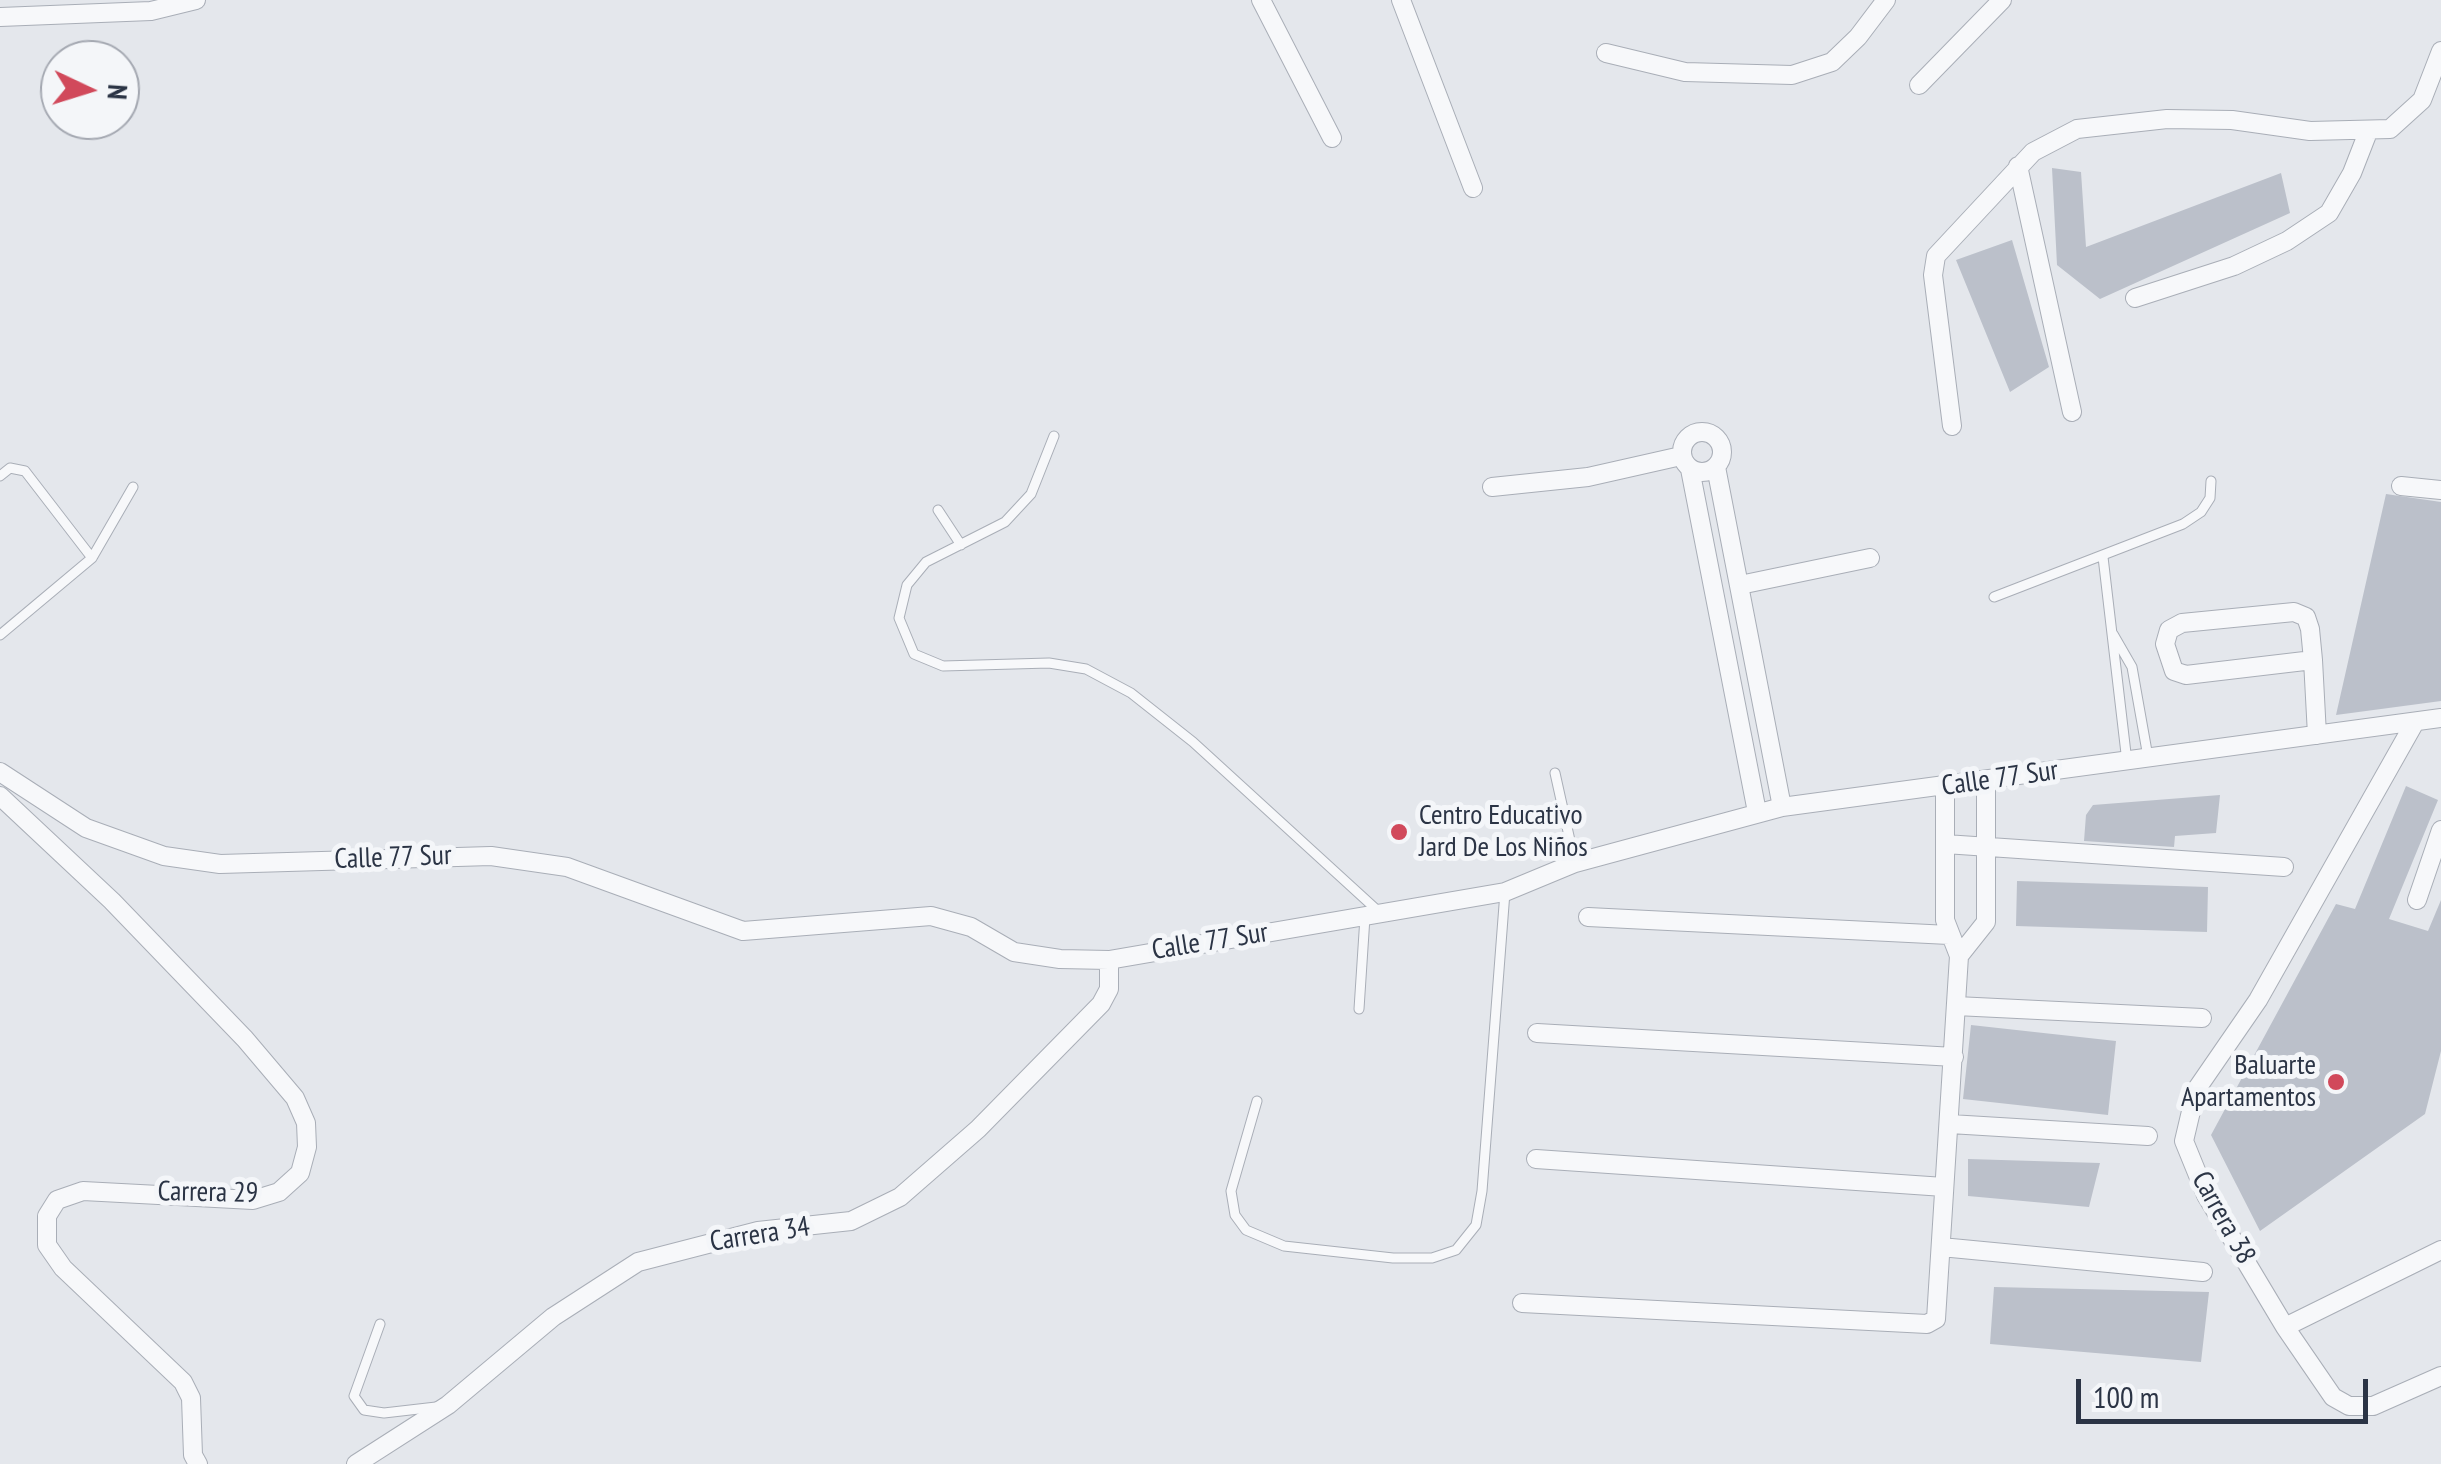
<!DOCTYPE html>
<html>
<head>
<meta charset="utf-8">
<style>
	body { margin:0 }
	#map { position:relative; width:2441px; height:1464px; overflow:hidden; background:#e4e7ec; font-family:"PT Sans Narrow",sans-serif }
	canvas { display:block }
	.north { position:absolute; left:40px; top:40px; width:100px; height:100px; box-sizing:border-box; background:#f4f6f9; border:2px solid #a4a8b1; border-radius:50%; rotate:94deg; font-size:28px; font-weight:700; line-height:40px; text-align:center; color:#2b3445 }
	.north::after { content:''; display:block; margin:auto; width:35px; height:45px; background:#d1495b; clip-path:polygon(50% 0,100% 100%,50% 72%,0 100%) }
	.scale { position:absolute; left:2076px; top:1379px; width:292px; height:45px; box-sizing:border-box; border:5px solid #2b3445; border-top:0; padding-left:12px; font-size:30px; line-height:35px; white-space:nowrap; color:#2b3445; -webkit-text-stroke:8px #f4f6f9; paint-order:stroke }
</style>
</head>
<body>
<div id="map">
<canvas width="2441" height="1464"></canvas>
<div class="north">N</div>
<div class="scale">100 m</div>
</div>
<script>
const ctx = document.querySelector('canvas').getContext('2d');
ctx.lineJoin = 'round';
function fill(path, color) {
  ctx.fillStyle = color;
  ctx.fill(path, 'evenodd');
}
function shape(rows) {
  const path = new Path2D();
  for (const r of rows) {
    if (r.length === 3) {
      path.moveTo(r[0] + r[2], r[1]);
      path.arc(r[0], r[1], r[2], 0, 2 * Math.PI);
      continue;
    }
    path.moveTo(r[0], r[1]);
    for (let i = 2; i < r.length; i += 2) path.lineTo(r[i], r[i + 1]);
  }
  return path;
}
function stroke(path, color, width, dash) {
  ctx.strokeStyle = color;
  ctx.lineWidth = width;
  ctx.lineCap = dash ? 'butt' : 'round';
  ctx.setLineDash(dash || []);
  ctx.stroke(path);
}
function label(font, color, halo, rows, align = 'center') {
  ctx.font = font + ' "PT Sans Narrow",sans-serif';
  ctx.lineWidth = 10;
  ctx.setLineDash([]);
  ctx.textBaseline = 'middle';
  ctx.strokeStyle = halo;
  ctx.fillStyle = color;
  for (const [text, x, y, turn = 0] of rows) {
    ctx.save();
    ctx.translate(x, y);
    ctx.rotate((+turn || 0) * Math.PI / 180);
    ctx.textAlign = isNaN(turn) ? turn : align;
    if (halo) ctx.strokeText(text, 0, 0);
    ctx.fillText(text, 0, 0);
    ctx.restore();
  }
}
fill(shape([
	[2052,168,2081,172,2086,247,2281,173,2290,213,2100,299,2057,265],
	[2012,240,2049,367,2010,392,1956,260],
	[2386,494,2441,502,2441,701,2336,715],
	[2406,786,2438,800,2389,919,2428,931,2441,900,2441,1051,2425,1114,2260,1231,2211,1135,2336,904,2355,909],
	[2220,795,2216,833,2175,836,2174,847,2084,841,2086,815,2093,805],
	[2017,881,2208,887,2207,932,2016,926],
	[1971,1025,2116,1041,2108,1115,1963,1099],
	[1968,1159,2100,1163,2089,1207,1968,1196],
	[1994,1287,2209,1292,2201,1362,1990,1344]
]), '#bbc0ca');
const service = shape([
	[1054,436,1031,494,1005,522,926,562,907,585,899,618,914,654,943,666,1049,663,1086,669,1131,693,1193,742,1378,911],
	[0,476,10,468,25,471,92,558,0,635],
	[938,510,961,545],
	[2103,557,2127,762],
	[92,558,133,487],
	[1994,597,2183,524,2201,512,2210,498,2211,481],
	[2113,634,2132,667,2148,757],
	[1555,773,1575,863],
	[1359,1009,1365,917],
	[1257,1101,1231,1191,1235,1215,1246,1230,1284,1246,1393,1258,1432,1258,1456,1250,1476,1225,1482,1191,1505,892],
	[380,1324,354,1396,364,1410,384,1413,436,1407]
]);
const minor = shape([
	[1261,0,1332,138],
	[1401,0,1473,188],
	[0,17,151,11,196,0],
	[1606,53,1685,72,1792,75,1832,62,1858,37,1886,0],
	[1919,85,2002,0],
	[2018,166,2072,412],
	[2135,298,2234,266,2287,241,2329,213,2352,173,2368,132],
	[1952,426,1933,275,1936,256,2033,152,2077,129,2167,119,2232,120,2310,131,2390,129,2422,100,2441,51],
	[1702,452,20],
	[1716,467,1782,807],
	[1690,469,1757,812],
	[2401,486,2441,490],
	[1492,487,1588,477,1681,456],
	[1740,585,1870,558],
	[2313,660,2186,675,2174,671,2165,644,2169,630,2182,623,2294,612,2306,617,2310,629,2313,660,2317,735],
	[2415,722,2258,1000,2196,1090,2184,1141,2206,1195,2285,1327,2333,1397,2349,1406,2373,1406,2441,1376],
	[0,772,86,828,164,856,220,864,491,856,567,867,743,931,931,916,971,927,1014,952,1060,959,1109,960,1505,892,1575,863,1782,807,2441,718],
	[0,796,112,901,245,1039,295,1098,306,1123,307,1147,300,1173,279,1192,253,1200,83,1191,57,1200,47,1216,47,1245,63,1268,183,1382,191,1398,193,1455,198,1464],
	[1945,844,2284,867],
	[2417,900,2441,830],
	[1588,917,1949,935],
	[1959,956,1986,922,1986,782],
	[1956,1006,2202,1018],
	[1537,1033,1954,1057],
	[1950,1124,2148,1136],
	[1536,1159,1944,1187],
	[1941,1247,2203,1272],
	[1522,1303,1927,1324,1936,1319,1959,956,1945,920,1945,787],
	[2285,1327,2441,1250],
	[356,1464,448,1405,553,1317,638,1262,758,1231,851,1221,900,1197,978,1129,1101,1004,1109,989,1109,960]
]);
stroke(service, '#a9aeb7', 11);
stroke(minor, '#a9aeb7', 20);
stroke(service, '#f7f8fa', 9);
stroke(minor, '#f7f8fa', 18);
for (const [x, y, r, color] of [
	[1399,832,10,"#d1495b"],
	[2336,1082,10,"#d1495b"]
]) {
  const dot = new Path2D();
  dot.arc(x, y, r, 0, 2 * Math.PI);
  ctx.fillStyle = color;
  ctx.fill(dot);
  stroke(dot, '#f4f6f9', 4);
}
label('28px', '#2b3445', '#f4f6f9', [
	["Calle 77 Sur",2000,779,-8],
	["Calle 77 Sur",393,858,-2],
	["Calle 77 Sur",1210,942,-9],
	["Carrera 29",208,1193,1],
	["Carrera 38",2223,1218,61],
	["Carrera 34",760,1235,-9]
]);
label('28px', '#2b3445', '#f4f6f9', [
	["Centro Educativo",1419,816],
	["Jard De Los Niños",1419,848],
	["Baluarte",2316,1066,"right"],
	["Apartamentos",2316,1098,"right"]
], 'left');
</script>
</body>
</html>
